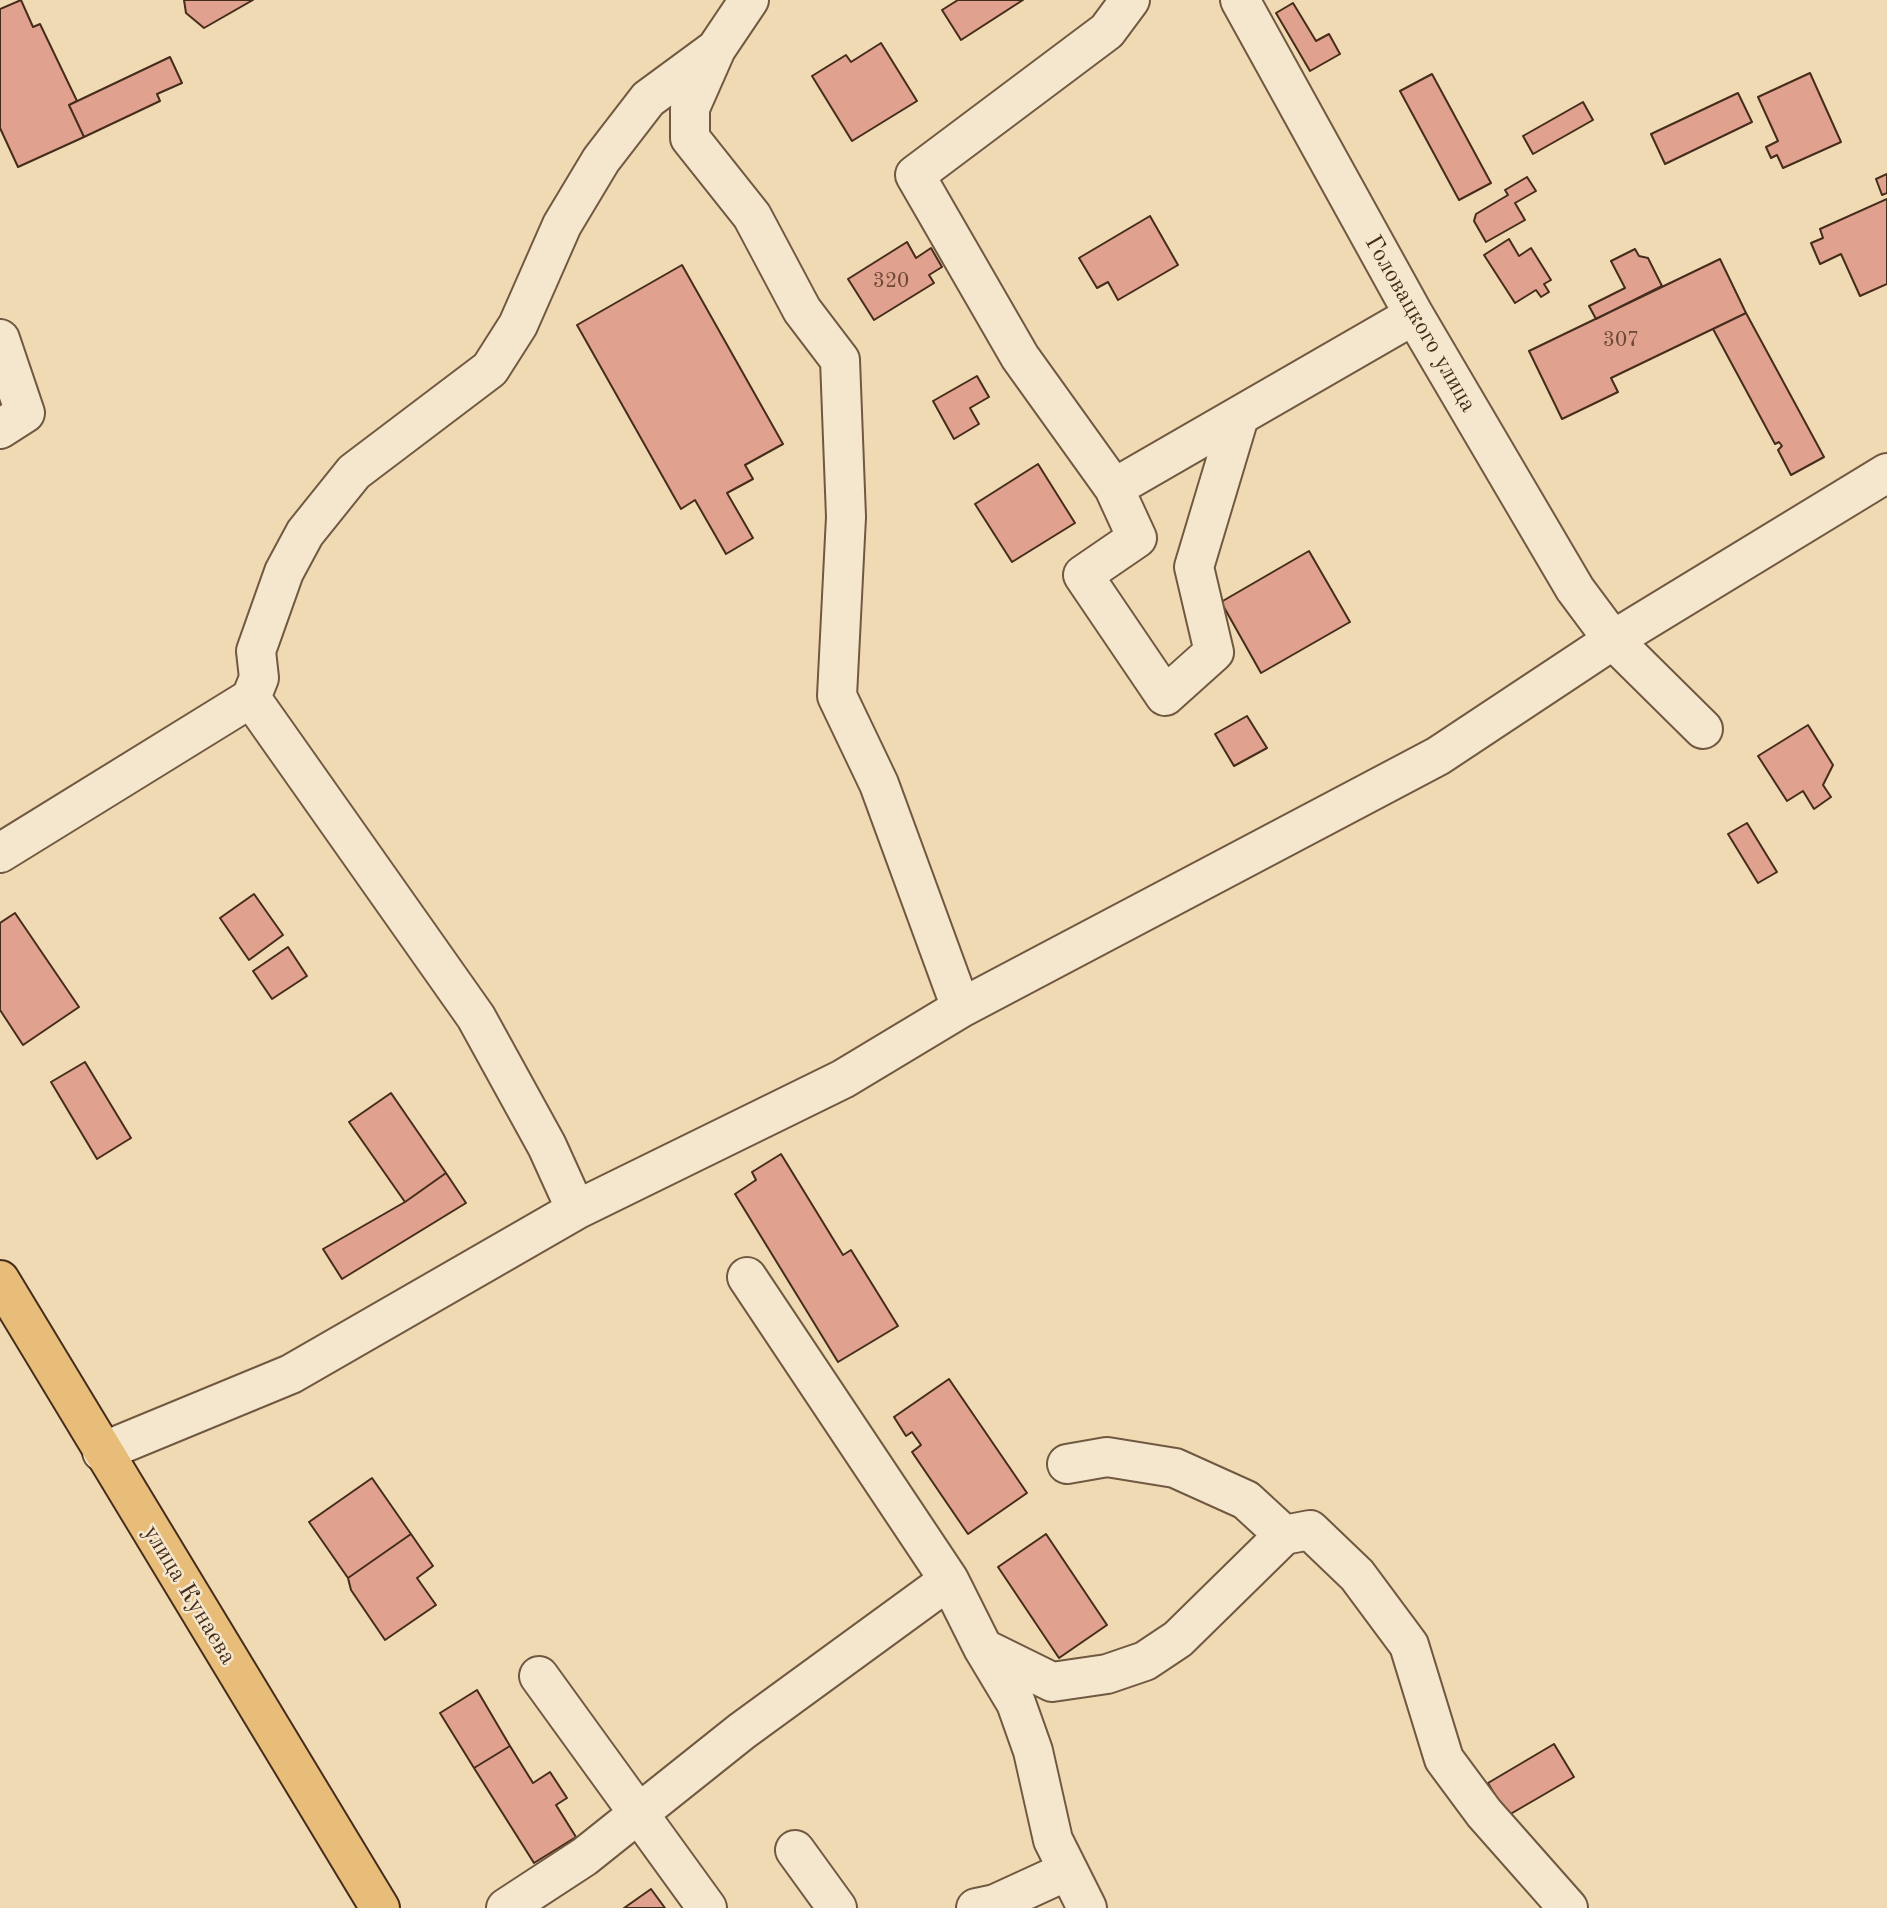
<!DOCTYPE html>
<html>
<head>
<meta charset="utf-8">
<style>
	body { margin:0 }
	canvas { display:block; background:#f0dab3 }
</style>
</head>
<body>
<canvas width="1887" height="1908"></canvas>
<script>
const ctx = document.querySelector('canvas').getContext('2d');
ctx.lineJoin = 'round';
function fill(path, color) {
  ctx.fillStyle = color;
  ctx.fill(path, 'evenodd');
}
function shape(rows) {
  const path = new Path2D();
  for (const r of rows) {
    path.moveTo(r[0], r[1]);
    for (let i = 2; i < r.length; i += 2) path.lineTo(r[i], r[i + 1]);
  }
  return path;
}
function stroke(path, color, width, dash) {
  ctx.strokeStyle = color;
  ctx.lineWidth = width;
  ctx.lineCap = dash ? 'butt' : 'round';
  ctx.setLineDash(dash || []);
  ctx.stroke(path);
}
function label(font, color, halo, rows, align = 'center') {
  ctx.font = font + ' "Old Standard TT",serif';
  ctx.lineWidth = 5;
  ctx.setLineDash([]);
  ctx.textBaseline = 'middle';
  ctx.strokeStyle = halo;
  ctx.fillStyle = color;
  for (const [text, x, y, turn = 0] of rows) {
    ctx.save();
    ctx.translate(x, y);
    ctx.rotate((+turn || 0) * Math.PI / 180);
    ctx.textAlign = isNaN(turn) ? turn : align;
    if (halo) ctx.strokeText(text, 0, 0);
    ctx.fillText(text, 0, 0);
    ctx.restore();
  }
}
const building = shape([
	[21,0,33,27,40,24,77,101,69,105,84,137,18,167,0,128,0,9,21,0],
	[184,0,253,0,204,28,186,13,184,0],
	[958,0,1023,0,961,40,942,10,958,0],
	[1293,3,1316,41,1329,34,1340,54,1310,71,1276,13,1293,3],
	[881,43,917,101,852,141,812,76,846,55,851,62,881,43],
	[170,57,182,83,157,94,160,101,84,137,69,105,170,57],
	[1810,73,1841,142,1783,168,1777,155,1771,158,1766,147,1778,141,1758,97,1810,73],
	[1432,74,1491,183,1459,200,1400,91,1432,74],
	[1738,93,1752,122,1665,164,1651,134,1738,93],
	[1583,102,1593,120,1533,154,1523,136,1583,102],
	[1887,174,1887,193,1882,195,1876,179,1887,174],
	[1527,177,1536,191,1515,203,1525,220,1486,242,1474,221,1476,214,1508,195,1505,190,1527,177],
	[1887,199,1887,284,1860,296,1841,254,1820,264,1811,243,1823,238,1820,229,1887,199],
	[1150,216,1178,265,1118,300,1108,282,1097,288,1079,258,1150,216],
	[1509,239,1519,256,1531,248,1551,280,1544,284,1549,292,1541,297,1536,290,1515,303,1484,255,1509,239],
	[907,242,916,258,931,248,942,267,929,275,934,283,874,320,848,279,907,242],
	[1635,249,1639,256,1648,258,1662,286,1596,319,1589,306,1625,288,1611,261,1635,249],
	[1720,259,1746,313,1611,378,1618,392,1562,419,1529,351,1720,259],
	[682,265,783,444,745,465,753,479,727,493,753,538,726,554,695,500,681,509,577,325,682,265],
	[1746,313,1824,457,1791,475,1778,450,1782,446,1779,442,1775,444,1713,329,1746,313],
	[977,376,989,397,970,408,979,424,954,439,933,401,977,376],
	[1038,464,1075,523,1012,562,975,504,1038,464],
	[1309,551,1350,622,1261,673,1221,602,1309,551],
	[1247,716,1267,748,1234,766,1215,734,1247,716],
	[1808,725,1833,765,1823,785,1831,797,1814,809,1803,791,1787,801,1758,756,1808,725],
	[1747,823,1777,872,1758,883,1728,834,1747,823],
	[254,894,283,935,249,960,220,918,254,894],
	[15,913,79,1007,23,1045,0,1010,0,923,15,913],
	[288,947,307,976,272,999,253,971,288,947],
	[85,1062,131,1138,97,1159,51,1082,85,1062],
	[391,1093,446,1173,405,1202,349,1122,391,1093],
	[781,1154,843,1255,851,1250,898,1326,838,1362,735,1194,756,1180,752,1172,781,1154],
	[446,1173,466,1203,342,1279,323,1249,405,1202,446,1173],
	[949,1379,1027,1493,968,1534,912,1452,921,1445,912,1432,906,1436,894,1417,949,1379],
	[372,1478,411,1534,348,1578,309,1522,372,1478],
	[411,1534,433,1566,417,1578,436,1605,385,1640,351,1590,348,1578,411,1534],
	[1046,1534,1107,1625,1059,1658,998,1567,1046,1534],
	[477,1690,510,1746,474,1768,440,1713,477,1690],
	[1554,1744,1574,1777,1507,1816,1488,1783,1554,1744],
	[510,1746,533,1783,550,1772,567,1798,556,1805,576,1837,534,1863,474,1768,510,1746],
	[651,1889,665,1908,624,1908,651,1889]
]);
fill(building, '#e0a18f');
stroke(building, '#452c1b', 2);
const minor = shape([
	[749,0,716,49,690,108,690,138,752,216,802,310,840,360,846,517,837,696,879,784,961,1008],
	[1130,0,1107,31,915,175,1020,357,1114,488,1414,315],
	[1240,0,1414,315,1575,589,1613,640,1703,729],
	[0,339,25,413,0,429],
	[1114,488,1137,538,1083,575,1165,696,1214,652,1194,567,1239,417],
	[0,853,251,698],
	[576,1210,547,1146,476,1017,251,698,259,678,256,651,284,572,305,533,354,472,490,369,518,325,562,225,601,160,648,99,716,49],
	[102,1452,291,1374,576,1210,843,1079,961,1008,1438,756,1613,640,1887,473],
	[1067,1464,1107,1457,1175,1468,1246,1500,1284,1535],
	[949,1580,983,1648,1016,1703,1033,1751,1053,1840,1087,1908],
	[983,1648,1052,1682,1107,1674,1145,1661,1178,1639,1284,1535,1310,1530,1357,1575,1409,1645,1444,1759,1484,1813,1568,1908],
	[539,1676,707,1908],
	[795,1850,837,1908],
	[506,1908,584,1857,742,1731,949,1580,747,1277],
	[976,1908,995,1904,1067,1871]
]);
const major = shape([
	[0,1280,380,1908]
]);
stroke(minor, '#705841', 42);
stroke(major, '#452c1b', 42);
stroke(minor, '#f5e7ce', 38);
stroke(major, '#e8bd7a', 38);
label('21px', '#6c4938', null, [
	["320",891,281],
	["307",1621,340]
]);
label('24px', '#452c1b', '#f5e7ce', [
	["Головацкого улица",1420,324,60],
	["улица Кунаева",189,1595,59]
]);
</script>
</body>
</html>
